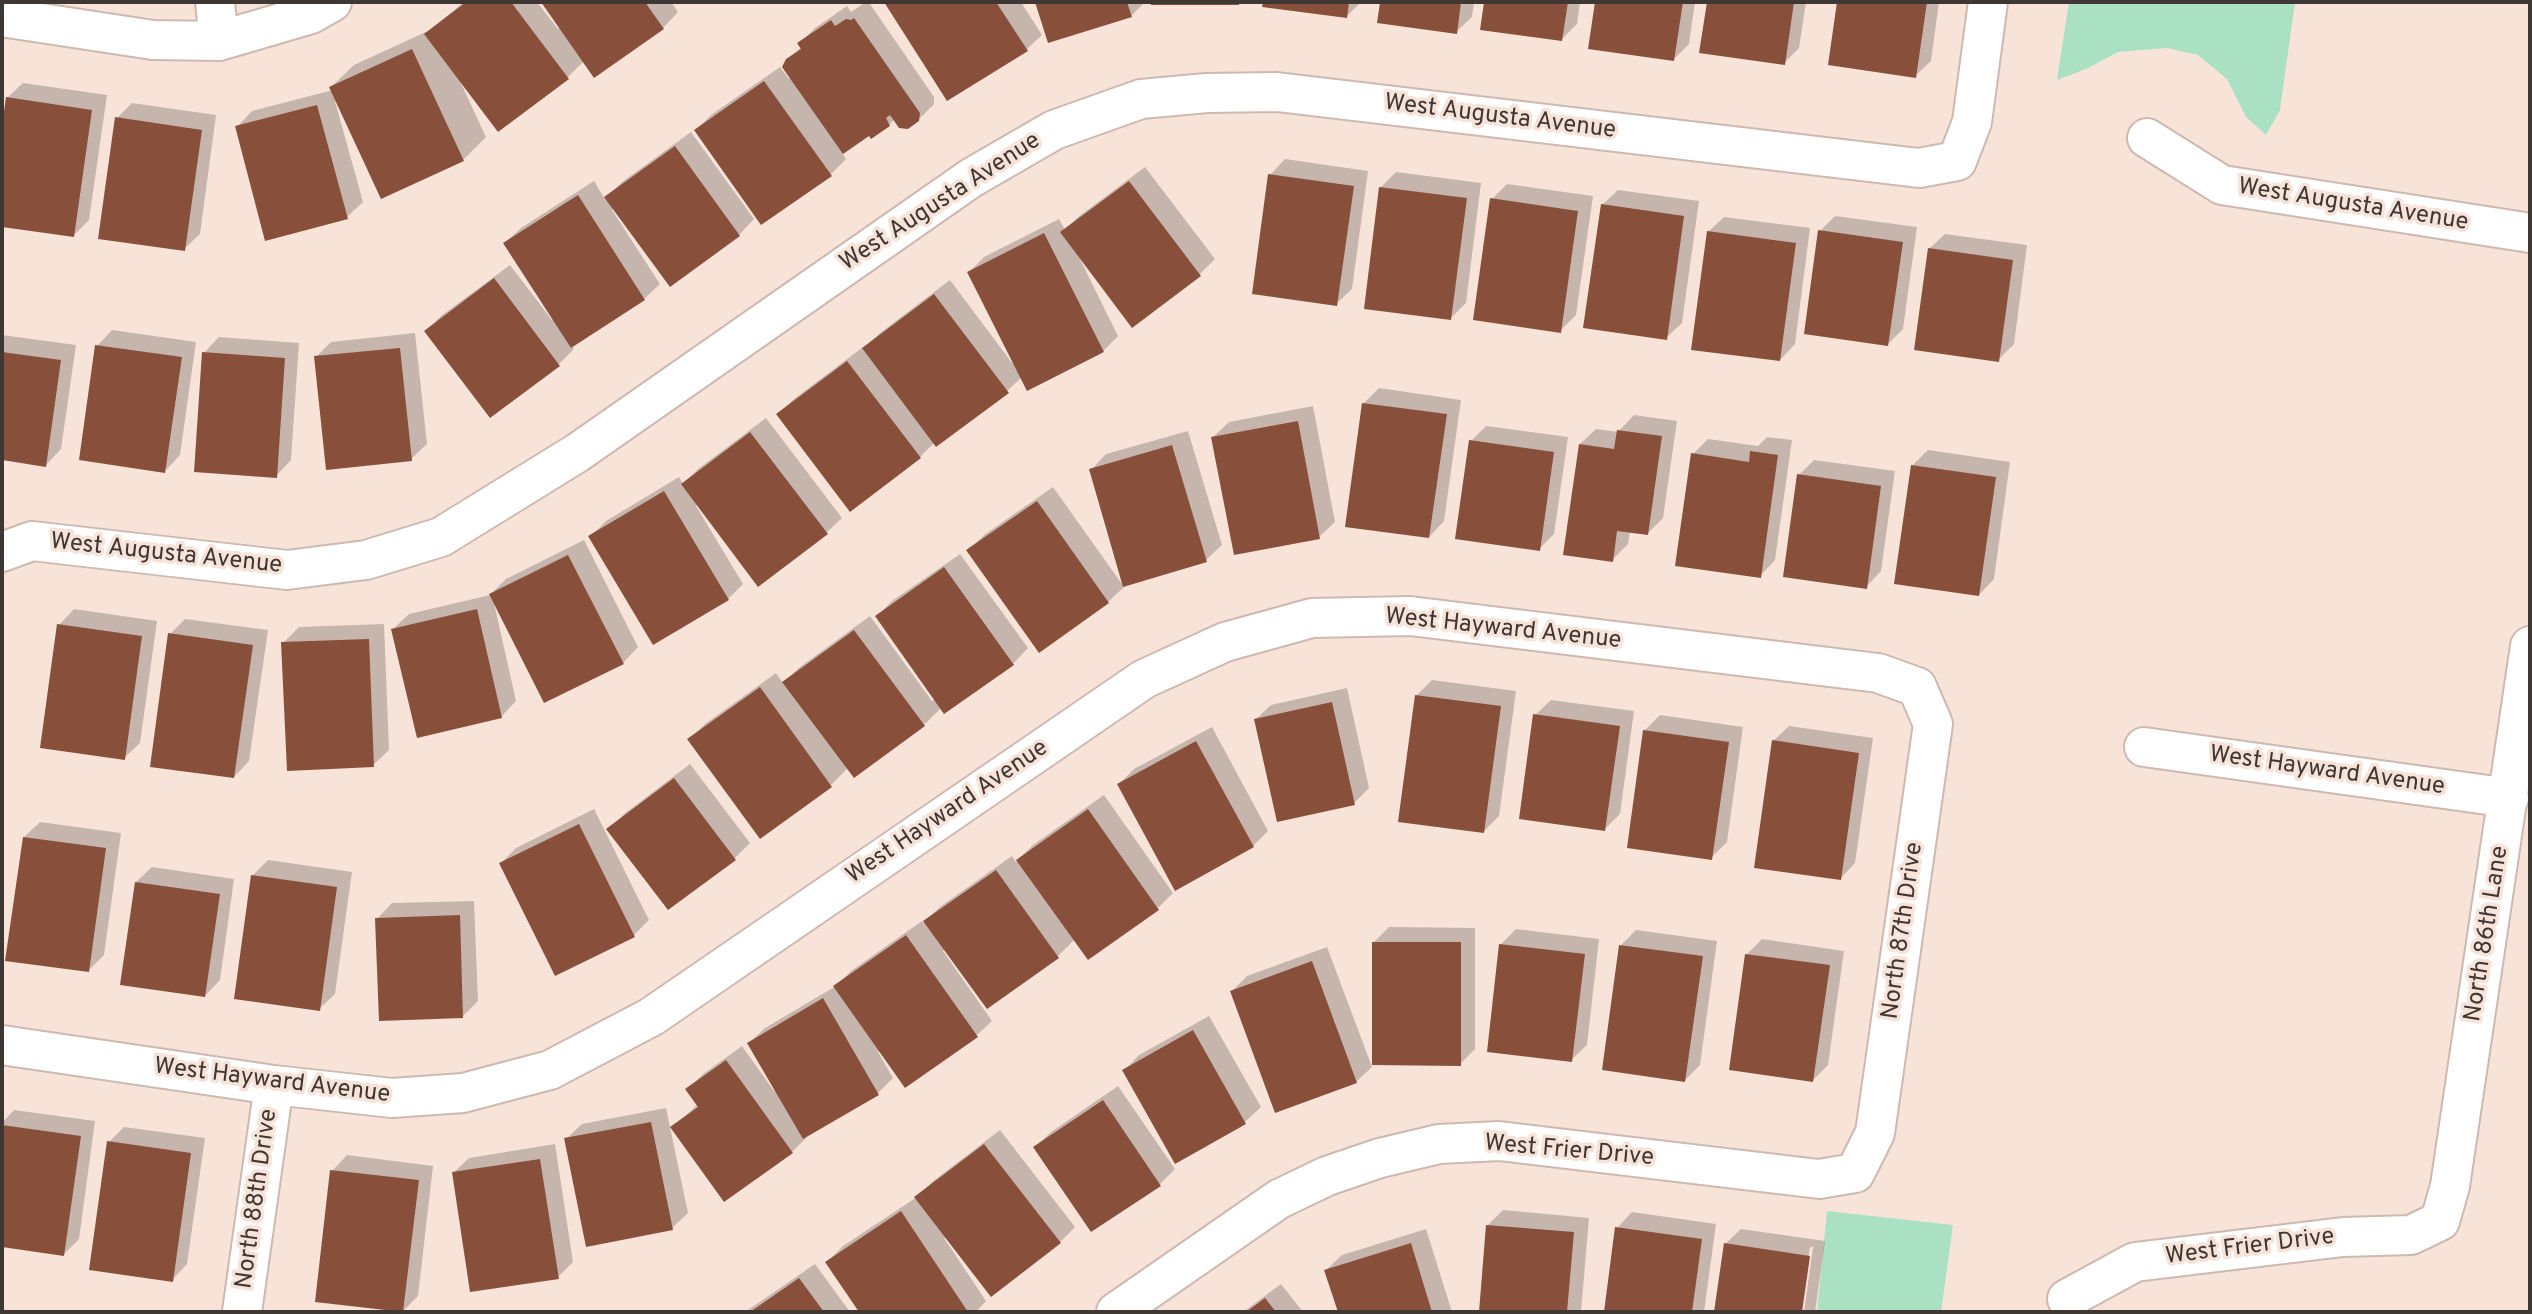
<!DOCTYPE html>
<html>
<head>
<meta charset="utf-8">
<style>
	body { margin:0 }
	#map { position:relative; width:2532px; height:1314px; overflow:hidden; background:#f8e3d9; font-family:Overpass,sans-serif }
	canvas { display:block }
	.frame { position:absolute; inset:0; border:4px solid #3f3733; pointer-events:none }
</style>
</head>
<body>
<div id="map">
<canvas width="2532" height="1314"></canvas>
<div class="frame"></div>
</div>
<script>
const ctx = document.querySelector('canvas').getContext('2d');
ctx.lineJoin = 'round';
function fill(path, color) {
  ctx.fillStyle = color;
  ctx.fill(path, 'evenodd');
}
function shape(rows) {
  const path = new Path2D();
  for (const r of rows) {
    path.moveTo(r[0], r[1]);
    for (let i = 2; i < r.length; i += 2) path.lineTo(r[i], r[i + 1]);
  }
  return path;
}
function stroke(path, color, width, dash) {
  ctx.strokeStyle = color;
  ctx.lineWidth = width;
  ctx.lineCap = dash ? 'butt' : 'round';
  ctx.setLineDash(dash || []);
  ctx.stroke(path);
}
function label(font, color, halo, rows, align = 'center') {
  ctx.font = font + ' Overpass,sans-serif';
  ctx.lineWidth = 7;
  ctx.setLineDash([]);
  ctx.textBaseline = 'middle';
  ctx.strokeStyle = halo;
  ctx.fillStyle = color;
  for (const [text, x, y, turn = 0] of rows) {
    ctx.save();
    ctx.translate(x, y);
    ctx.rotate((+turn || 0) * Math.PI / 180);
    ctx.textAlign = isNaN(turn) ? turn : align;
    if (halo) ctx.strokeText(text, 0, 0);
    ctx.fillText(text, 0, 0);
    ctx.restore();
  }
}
fill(shape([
	[2069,2,2295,2,2280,110,2266,135,2246,117,2227,79,2198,55,2167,48,2118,52,2088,68,2057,80],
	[1827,1211,1953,1225,1941,1312,1817,1312]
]), '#aae1c2');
fill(shape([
	[464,2,537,2,558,29,560,27,543,2,671,2,678,12,663,28,584,61,568,77,498,130,460,81,486,137,463,160,335,101,363,202,347,217,237,127,252,111,333,90,331,87,354,65,430,30],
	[886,2,1021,2,1042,35,1026,50,948,99],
	[1037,2,1145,2,1131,16,1049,41],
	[1265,2,1361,2,1346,17,1264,5],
	[1381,2,1474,2,1472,17,1456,32,1379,21],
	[1486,2,1580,2,1577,24,1562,39,1482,28],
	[1596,2,1695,2,1689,44,1674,59,1590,47],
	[1708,2,1806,2,1799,48,1784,63,1701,52],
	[1839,2,1939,2,1931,61,1915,76,1830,64],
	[863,4,870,4,934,97,934,104,918,120,895,119,889,125,870,134,842,153,846,159,831,174,696,130,711,115,780,67,789,79,791,77,788,60,802,46,800,43,815,28,847,6,851,12],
	[23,83,107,95,89,220,74,235,2,225,2,138,7,98],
	[132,103,216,115,200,234,184,249,117,118],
	[691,132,754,219,739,235,670,285,615,208,612,210,660,284,644,299,571,346,574,349,559,364,426,331,441,316,510,265,552,320,554,319,505,243,521,228,594,181,605,199,622,182],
	[1285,159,1368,171,1352,289,1336,304,1270,175],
	[1145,167,1215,259,1199,275,1079,257,1118,336,1103,351,1022,377,1007,391,935,442,920,457,778,414,794,399,863,347,864,348,880,333,950,280,1012,363,1014,362,969,272,984,257,1059,219,1065,230,1078,217],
	[1396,172,1481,183,1466,303,1451,318,1381,187],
	[1507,184,1593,196,1576,315,1560,331,1492,199],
	[1618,190,1699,201,1682,323,1666,338,1602,205],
	[1835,216,1917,227,1903,329,1888,344,1820,231],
	[1724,217,1810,228,1795,344,1780,360,1708,232],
	[1945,234,2027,245,2014,344,1998,360,1929,249],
	[112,330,196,342,180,455,165,471,97,346],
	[415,333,427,444,411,459,316,357,331,342],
	[2,335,76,345,61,449,46,465,2,459],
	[219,337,299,343,291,460,276,476,204,353],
	[1379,388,1461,400,1444,521,1429,537,1364,403],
	[1313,406,1335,522,1319,537,1213,437,1229,422],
	[1634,415,1677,421,1663,518,1648,533,1630,531,1628,544,1612,560,1580,444,1596,429,1618,432],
	[766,418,842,518,826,533,698,504,696,506,743,584,728,599,591,536,606,521,679,477,683,484,698,469],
	[1486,426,1568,437,1554,534,1539,549,1471,441],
	[1188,431,1222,545,1206,560,1091,470,1106,454],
	[1767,437,1792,440,1775,560,1760,576,1693,454,1708,439,1758,446],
	[1928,450,2010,462,1994,579,1979,595,1912,466],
	[1814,460,1895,471,1881,571,1866,587,1799,475],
	[1053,487,1124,587,1108,602,969,550,984,535],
	[584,540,638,647,623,663,494,603,516,701,501,717,393,629,409,614,490,595,506,579],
	[960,554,1028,648,1013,664,941,708,924,725,848,768,831,785,760,837,690,739,705,724,776,673,783,683,800,667,870,616,932,701,935,699,877,616,892,601],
	[74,609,157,621,140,743,124,758,59,625],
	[185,619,268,630,249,761,234,777,170,634],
	[384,624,389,750,373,765,283,643,299,627],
	[1432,680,1516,691,1499,816,1484,831,1416,696],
	[1347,688,1369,788,1354,803,1255,720,1271,705],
	[1551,700,1634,711,1620,814,1604,830,1535,715],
	[1660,715,1743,727,1727,842,1711,858,1645,730],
	[1789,726,1873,738,1855,863,1840,879,1773,741],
	[1212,727,1268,831,1253,846,1119,784,1134,769],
	[690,764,750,843,735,858,609,829,624,814],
	[1104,795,1173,893,1158,908,1088,958,1075,939,1058,956,987,1006,946,949,943,951,992,1021,976,1036,878,1052,893,1078,878,1093,806,1135,807,1137,792,1152,673,1127,698,1104,687,1090,703,1074,742,1046,774,1091,777,1089,749,1043,765,1028,836,986,851,971,922,921,923,923,941,906,1012,856,1016,862,1033,845],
	[594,809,649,920,634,935,501,863,516,848],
	[40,822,121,833,104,955,88,971,24,837],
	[268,860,352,872,335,994,319,1009,253,875],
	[152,867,234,879,220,980,205,996,136,882],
	[474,901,478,1001,462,1017,377,919,392,903],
	[1389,927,1475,928,1475,1049,1460,1064,1374,942],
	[1516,929,1599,939,1587,1045,1571,1060,1501,944],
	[1636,930,1717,941,1700,1065,1685,1080,1621,945],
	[1762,939,1844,951,1828,1065,1813,1080,1747,954],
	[1327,947,1372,1067,1356,1082,1232,991,1247,976],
	[1209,1016,1261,1107,1245,1122,1176,1162,1124,1071,1139,1055],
	[1118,1086,1175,1169,1160,1184,1035,1147,1051,1132],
	[666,1108,688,1213,672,1228,566,1139,582,1124],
	[14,1110,95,1121,79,1239,64,1254,2,1245,2,1123],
	[124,1127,205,1138,187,1264,172,1280,109,1142],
	[1000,1130,1075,1227,1060,1242,944,1238,986,1301,976,1312,861,1312,827,1262,843,1246,917,1197,932,1182],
	[555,1144,573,1262,558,1277,453,1173,469,1158],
	[347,1155,433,1166,418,1296,403,1311,332,1171],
	[1503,1210,1589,1218,1581,1312,1481,1312,1488,1225],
	[1632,1212,1716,1224,1704,1312,1605,1312,1617,1228],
	[1426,1229,1452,1312,1339,1312,1326,1270,1342,1255],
	[1741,1229,1825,1241,1815,1312,1804,1312,1813,1247,1810,1247,1800,1312,1716,1312,1725,1244],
	[815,1264,850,1312,745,1312],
	[1281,1284,1303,1312,1243,1312]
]), '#0003');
fill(shape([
	[466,2,511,2,569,79,498,132,424,34],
	[541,2,645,2,664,29,594,78],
	[884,2,996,2,1028,51,947,101],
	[1035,2,1127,2,1132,17,1048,43],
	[1151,2,1239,2,1239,5,1151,5],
	[1263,2,1349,2,1347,18,1262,7],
	[1380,2,1461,2,1457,34,1377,23],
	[1484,2,1568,2,1562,41,1480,30],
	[1595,2,1683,2,1674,61,1588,49],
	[1707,2,1794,2,1785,65,1699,53],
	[1837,2,1927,2,1916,78,1828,65],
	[854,18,920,113,919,121,908,129,899,128,890,115,886,118,890,126,871,139,869,136,843,154,782,67,786,59,801,49,797,43,831,20,835,26,846,19,851,20],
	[412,49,464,161,381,199,329,87],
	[764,81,832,176,761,225,694,130],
	[6,97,92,110,74,237,2,227,2,126],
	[317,105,348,219,265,241,235,126],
	[115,117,202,130,185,251,98,239],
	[675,146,740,236,670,287,604,197],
	[1268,174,1354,186,1337,306,1252,294],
	[1129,181,1201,276,1132,328,1060,232],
	[1379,187,1467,198,1451,320,1364,309],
	[578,195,645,300,571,348,503,243],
	[1490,198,1578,211,1561,333,1473,320],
	[1601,204,1684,216,1667,340,1583,328],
	[1818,230,1903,242,1888,346,1804,334],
	[1707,231,1796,243,1780,361,1691,350],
	[1044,233,1104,352,1027,391,967,272],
	[1928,248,2013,260,1999,362,1914,350],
	[494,278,560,366,490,418,424,331],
	[934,294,1009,393,936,447,862,348],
	[95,345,182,357,165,473,79,460],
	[400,348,412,461,326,470,314,356],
	[2,352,61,360,46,467,2,460],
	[202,352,285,358,277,478,194,472],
	[847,361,921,458,850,512,776,414],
	[1362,403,1447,414,1429,538,1345,527],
	[1298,421,1320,539,1234,555,1211,437],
	[1617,430,1662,436,1648,535,1617,531,1613,562,1563,555,1579,444,1614,449],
	[750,432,828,534,758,587,681,484],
	[1469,440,1554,452,1540,551,1455,539],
	[1172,445,1207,562,1123,587,1089,469],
	[1750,451,1778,455,1761,578,1675,566,1691,453,1749,462],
	[1911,465,1996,477,1979,596,1894,584],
	[1797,474,1881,486,1867,589,1783,577],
	[664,491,729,600,653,645,588,536],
	[1037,501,1109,603,1039,653,966,550],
	[568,555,624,664,544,703,489,594],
	[944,567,1014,665,944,714,875,616],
	[477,609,502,718,417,738,391,629],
	[57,624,142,636,125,760,40,748],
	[854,630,925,726,854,778,782,682],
	[168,633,253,645,234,778,150,767],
	[369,639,374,767,287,771,281,642],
	[760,687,832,787,760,839,687,739],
	[1415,695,1501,706,1484,833,1398,822],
	[1332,702,1355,805,1277,822,1254,719],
	[1533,714,1620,726,1605,831,1519,819],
	[1643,730,1729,742,1712,860,1627,848],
	[1772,740,1859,753,1841,880,1754,868],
	[1196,741,1254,847,1175,891,1117,784],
	[674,778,736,860,668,910,606,829],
	[1088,809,1159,910,1088,960,1016,860],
	[579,824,635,937,555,976,499,863],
	[23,837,106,848,89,972,5,961],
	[996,870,1059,958,987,1009,923,921],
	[251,875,337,887,320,1011,234,999],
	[135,882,220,894,205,997,120,985],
	[460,915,463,1018,379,1021,375,918],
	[906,935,978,1037,905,1088,833,986],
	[1372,942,1461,942,1461,1066,1372,1065],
	[1499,944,1585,954,1572,1062,1487,1052],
	[1619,945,1703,956,1685,1082,1602,1070],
	[1745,954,1830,965,1813,1082,1729,1070],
	[1312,961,1357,1083,1275,1113,1230,991],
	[823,998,879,1095,803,1139,747,1043],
	[1193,1030,1246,1124,1175,1164,1122,1070],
	[726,1060,793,1153,724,1202,670,1127,698,1107,685,1089],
	[1103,1100,1161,1186,1091,1232,1033,1147],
	[651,1122,673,1230,586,1247,564,1138],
	[2,1125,81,1136,64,1256,2,1247],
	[107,1141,191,1153,173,1282,89,1270],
	[984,1144,1061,1243,991,1297,914,1197],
	[540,1159,559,1279,470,1292,452,1172],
	[330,1170,419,1180,403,1312,315,1302],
	[901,1211,968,1312,859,1312,825,1262],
	[1486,1225,1574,1232,1567,1312,1479,1312],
	[1615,1227,1702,1239,1692,1312,1604,1312],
	[1411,1243,1432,1312,1338,1312,1324,1270],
	[1724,1243,1810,1256,1802,1312,1714,1312],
	[799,1278,824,1312,750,1312],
	[1265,1298,1276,1312,1246,1312]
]), '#884f3b');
const minor = shape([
	[215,2,219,41],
	[2,17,153,40,219,41,311,14,332,2],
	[2147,138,2222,185,2530,233],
	[2,552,32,541,287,570,366,560,441,537,577,453,971,178,1054,130,1141,99,1207,93,1277,92,1919,168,1957,161,1972,122,1988,2],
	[2144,747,2509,798],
	[2,1045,274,1085,392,1098,463,1093,550,1070,651,1017,1144,679,1225,642,1312,618,1410,616,1878,673,1917,687,1933,724,1875,1133,1855,1173,1819,1179,1499,1141,1439,1144,1380,1158,1327,1176,1279,1199,1116,1312],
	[2067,1299,2135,1262,2343,1237,2411,1235,2440,1221,2450,1186,2530,646],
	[242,1312,274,1085]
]);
stroke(minor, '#ceb9b0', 42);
stroke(minor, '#fff', 38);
label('24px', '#3f3733', '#f8e3d9', [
	["West Augusta Avenue",1500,118,7],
	["West Augusta Avenue",941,203,-33],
	["West Augusta Avenue",2353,206,9],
	["West Augusta Avenue",166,555,6],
	["West Hayward Avenue",1503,630,6],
	["West Hayward Avenue",2327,772,8],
	["West Hayward Avenue",948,813,-34],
	["North 87th Drive",1904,931,-82],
	["North 86th Lane",2488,934,-81],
	["West Hayward Avenue",272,1082,7],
	["West Frier Drive",1569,1152,5],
	["North 88th Drive",258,1199,-82],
	["West Frier Drive",2250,1248,-7]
]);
</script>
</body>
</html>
